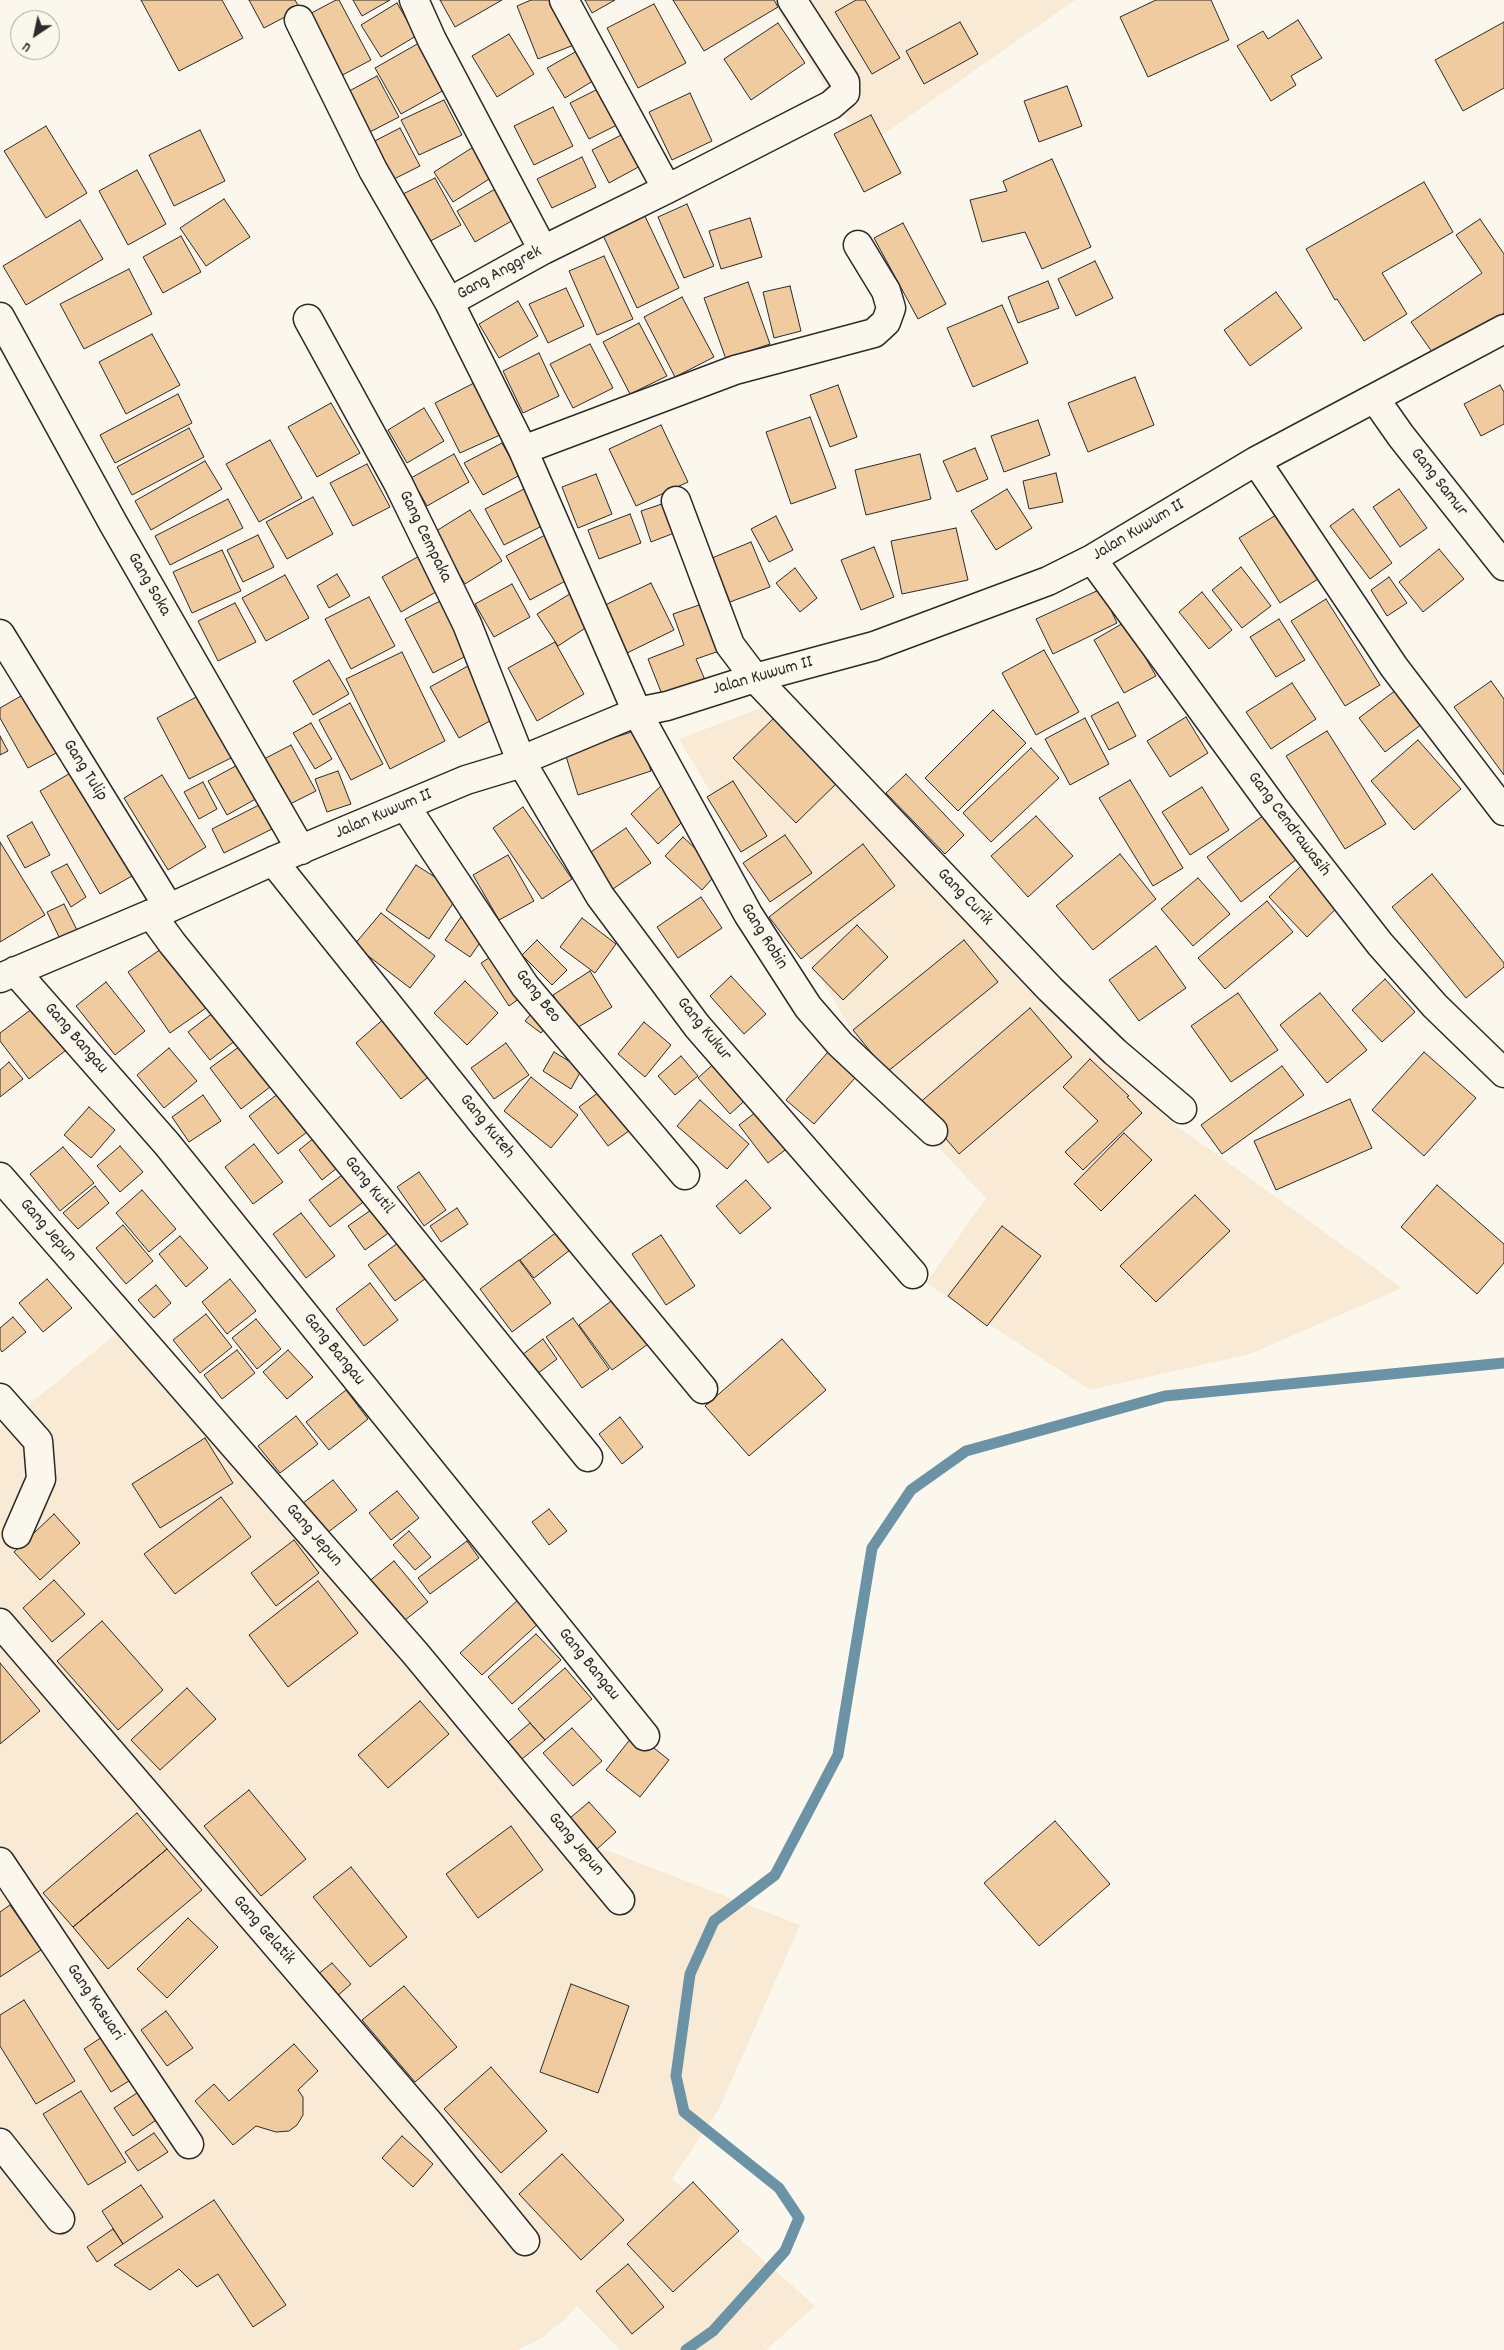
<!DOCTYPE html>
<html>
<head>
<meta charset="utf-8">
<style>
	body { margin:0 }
	#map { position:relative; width:1504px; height:2350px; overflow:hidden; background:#fbf7ec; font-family:Dekko,sans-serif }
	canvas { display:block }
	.north { position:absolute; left:10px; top:10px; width:50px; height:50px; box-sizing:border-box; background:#fbf7ec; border:1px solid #a8a59f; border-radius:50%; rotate:214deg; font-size:14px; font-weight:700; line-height:20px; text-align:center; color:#2b2b2b }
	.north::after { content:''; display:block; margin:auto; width:18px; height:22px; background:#2b2b2b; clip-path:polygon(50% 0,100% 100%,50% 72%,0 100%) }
</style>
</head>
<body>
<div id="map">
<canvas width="1504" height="2350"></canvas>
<div class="north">U</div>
</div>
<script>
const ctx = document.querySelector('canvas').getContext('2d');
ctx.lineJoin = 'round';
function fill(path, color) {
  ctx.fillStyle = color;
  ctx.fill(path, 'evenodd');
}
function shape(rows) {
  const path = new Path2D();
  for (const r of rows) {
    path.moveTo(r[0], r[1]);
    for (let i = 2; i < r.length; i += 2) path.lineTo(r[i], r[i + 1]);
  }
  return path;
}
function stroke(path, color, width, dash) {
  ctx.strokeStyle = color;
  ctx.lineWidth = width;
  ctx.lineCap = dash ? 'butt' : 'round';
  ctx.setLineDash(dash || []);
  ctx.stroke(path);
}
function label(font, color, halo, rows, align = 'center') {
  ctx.font = font + ' Dekko,sans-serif';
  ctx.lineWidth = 4;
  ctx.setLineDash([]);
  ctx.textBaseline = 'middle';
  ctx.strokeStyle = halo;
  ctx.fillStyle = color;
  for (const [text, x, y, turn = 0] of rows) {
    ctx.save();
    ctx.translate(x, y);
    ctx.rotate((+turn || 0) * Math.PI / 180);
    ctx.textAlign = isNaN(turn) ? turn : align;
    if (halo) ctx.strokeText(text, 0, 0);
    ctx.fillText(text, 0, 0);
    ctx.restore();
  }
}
fill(shape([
	[771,0,1075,0,864,148],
	[782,700,1166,1118,1402,1288,1250,1354,1090,1390,926,1283,986,1198,892,1098,679,739],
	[126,1326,585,1842,800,1925,719,2109,672,2179,815,2306,766,2350,620,2350,577,2306,562,2322,540,2339,517,2350,0,2350,0,1428]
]), '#f8ead5');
stroke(shape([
	[686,2350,713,2331,785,2251,799,2218,779,2188,684,2112,676,2076,690,1974,714,1921,775,1875,838,1755,872,1548,911,1490,966,1451,1165,1396,1504,1363]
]), '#6b93a5', 11);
const building = shape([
	[141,0,222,0,243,38,179,71,141,0],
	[249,0,295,0,300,9,264,28,249,0],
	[336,0,339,0,371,60,333,80,300,19,336,0],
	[353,0,390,0,362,16,353,0],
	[440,0,502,0,455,27,440,0],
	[531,0,556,0,574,45,538,59,517,6,531,0],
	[585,0,615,0,592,13,585,0],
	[673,0,774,0,778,7,704,51,673,0],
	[856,0,865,0,900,58,872,74,835,12,856,0],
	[1156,0,1211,0,1229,40,1148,77,1120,17,1156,0],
	[397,3,416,36,381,57,361,25,397,3],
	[654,4,686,63,638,88,607,28,654,4],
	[1298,20,1322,58,1291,76,1296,85,1271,101,1237,46,1263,31,1268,39,1298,20],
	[960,22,978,54,924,84,906,51,960,22],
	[1504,22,1504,88,1463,111,1435,60,1504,22],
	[778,23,805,63,751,100,724,59,778,23],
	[509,34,534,74,497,97,472,56,509,34],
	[419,43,446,89,401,114,375,68,419,43],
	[584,47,601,76,565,98,547,68,584,47],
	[377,76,399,117,362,136,340,96,377,76],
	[1067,86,1082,126,1039,142,1024,101,1067,86],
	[602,87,621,123,589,139,570,103,602,87],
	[690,93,712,141,672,160,649,112,690,93],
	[444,100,462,135,419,155,401,120,444,100],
	[553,107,573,146,534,165,514,126,553,107],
	[871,115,901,173,864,192,834,134,871,115],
	[46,126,87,193,46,218,4,151,46,126],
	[400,128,420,166,384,184,365,146,400,128],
	[200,130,225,181,174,206,149,155,200,130],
	[627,132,644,164,609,183,592,150,627,132],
	[478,144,497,174,453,202,434,172,478,144],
	[582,157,596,187,552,208,537,179,582,157],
	[1052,159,1091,247,1042,269,1025,232,982,242,970,200,1007,191,1003,181,1052,159],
	[137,170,166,224,128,245,99,191,137,170],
	[435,178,461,225,419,247,393,199,435,178],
	[1424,182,1453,232,1382,273,1407,314,1364,341,1337,299,1335,300,1306,249,1424,182],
	[497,188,515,219,475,242,457,211,497,188],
	[224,199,250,237,206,266,180,228,224,199],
	[687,204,714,266,684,278,658,217,687,204],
	[643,212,679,288,637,308,601,231,643,212],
	[750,218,762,257,721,269,709,231,750,218],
	[1480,219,1504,254,1504,313,1437,359,1411,322,1482,273,1456,235,1480,219],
	[80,220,103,259,26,305,3,266,80,220],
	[903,223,946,304,918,319,874,238,903,223],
	[181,236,201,272,163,293,143,257,181,236],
	[604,256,633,319,597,335,569,271,604,256],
	[1095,261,1113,298,1076,316,1058,279,1095,261],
	[129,269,152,314,84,349,60,304,129,269],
	[1048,281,1059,308,1018,323,1008,297,1048,281],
	[748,282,770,344,726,359,704,298,748,282],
	[790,286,801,331,774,338,763,292,790,286],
	[566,288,584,326,548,343,529,304,566,288],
	[1276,292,1302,328,1250,366,1224,330,1276,292],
	[682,297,714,357,675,377,644,317,682,297],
	[518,301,538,336,499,358,479,324,518,301],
	[1002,305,1028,363,973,387,947,328,1002,305],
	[639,323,667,376,630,394,603,342,639,323],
	[152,334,180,385,126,414,99,362,152,334],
	[590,344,613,388,573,408,550,364,590,344],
	[539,353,559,396,523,413,503,371,539,353],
	[1135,377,1154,425,1088,452,1068,403,1135,377],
	[474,383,500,435,460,453,435,403,474,383],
	[838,385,857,437,830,447,810,395,838,385],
	[1500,385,1504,392,1504,424,1481,436,1464,404,1500,385],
	[178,394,192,423,115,463,100,435,178,394],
	[331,403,360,453,317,477,288,427,331,403],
	[424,408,444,441,407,463,388,430,424,408],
	[810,417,836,488,791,504,766,432,810,417],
	[1038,420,1050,455,1004,472,991,436,1038,420],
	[661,425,688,482,636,506,609,449,661,425],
	[189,428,204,457,132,495,117,467,189,428],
	[270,440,302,498,259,522,226,464,270,440],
	[502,443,520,475,483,495,464,463,502,443],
	[975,448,988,479,957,492,943,461,975,448],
	[454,454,469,482,427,506,411,478,454,454],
	[920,454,931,499,866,515,855,470,920,454],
	[205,461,222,489,151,530,135,501,205,461],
	[367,464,390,507,353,526,330,483,367,464],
	[1056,473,1063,502,1029,509,1023,481,1056,473],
	[596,474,612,514,578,528,562,487,596,474],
	[524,489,542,526,504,545,485,509,524,489],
	[1007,489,1032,528,996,550,971,511,1007,489],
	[1399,489,1427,528,1400,547,1373,507,1399,489],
	[313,497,333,534,287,559,266,522,313,497],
	[228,499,243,528,170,565,155,536,228,499],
	[671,501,682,530,651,542,641,511,671,501],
	[1353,509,1392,563,1370,579,1330,526,1353,509],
	[470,510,502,561,465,584,433,533,470,510],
	[630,514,641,543,599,559,588,530,630,514],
	[1276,515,1318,579,1280,603,1239,538,1276,515],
	[776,516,793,550,769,562,751,529,776,516],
	[956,528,968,580,902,594,891,541,956,528],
	[547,534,571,578,530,600,506,556,547,534],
	[258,535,274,567,243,582,227,550,258,535],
	[751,542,770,587,730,602,712,558,751,542],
	[874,547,894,597,861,610,841,560,874,547],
	[1439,549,1464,579,1423,612,1399,582,1439,549],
	[222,550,241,591,192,613,173,572,222,550],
	[421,555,441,589,401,612,382,577,421,555],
	[1241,567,1271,606,1242,628,1212,590,1241,567],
	[795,568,817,598,800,612,776,583,795,568],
	[337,574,350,596,329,608,317,586,337,574],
	[285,575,309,618,266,641,242,598,285,575],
	[1389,577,1407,603,1387,616,1371,590,1389,577],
	[651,583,674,630,623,655,599,608,651,583],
	[512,584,530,617,494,637,475,604,512,584],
	[1101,589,1117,623,1053,654,1036,619,1101,589],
	[573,592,593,623,558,646,537,614,573,592],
	[1202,592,1232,630,1209,649,1179,612,1202,592],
	[369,597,395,646,351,669,325,619,369,597],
	[446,598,474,652,433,673,405,619,446,598],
	[1326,599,1380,685,1345,706,1291,621,1326,599],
	[708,602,725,649,696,659,705,680,663,697,648,659,684,645,673,614,708,602],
	[235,603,256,642,218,661,198,621,235,603],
	[1279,619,1305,660,1276,677,1250,637,1279,619],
	[1125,622,1156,676,1124,693,1094,640,1125,622],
	[555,642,584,694,537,721,508,668,555,642],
	[1044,650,1079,712,1036,735,1002,673,1044,650],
	[402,652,445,741,390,769,346,679,402,652],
	[329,660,349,694,313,715,293,681,329,660],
	[468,666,497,717,459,738,430,687,468,666],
	[1491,681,1504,699,1504,775,1454,707,1491,681],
	[1292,683,1316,719,1271,749,1246,712,1292,683],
	[1396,690,1422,724,1385,752,1359,718,1396,690],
	[28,692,60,751,28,768,0,718,0,708,28,692],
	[200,695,233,757,189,779,157,718,200,695],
	[1118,702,1136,736,1109,750,1091,716,1118,702],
	[350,703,383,764,351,780,319,720,350,703],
	[993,710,1026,743,958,811,925,778,993,710],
	[776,716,840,780,796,823,733,758,776,716],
	[1186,717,1208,753,1170,777,1147,741,1186,717],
	[1085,718,1109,764,1070,785,1045,739,1085,718],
	[311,723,332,759,315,769,293,733,311,723],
	[638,730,651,771,578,795,565,753,638,730],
	[1327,731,1386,824,1345,849,1286,756,1327,731],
	[0,736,8,751,0,755,0,736],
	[1418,740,1461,789,1414,830,1371,781,1418,740],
	[291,745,316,791,288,805,264,759,291,745],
	[1031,748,1059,778,991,842,963,813,1031,748],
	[243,762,261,796,227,815,208,781,243,762],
	[338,771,351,804,327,812,315,779,338,771],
	[72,772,132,876,100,894,40,791,72,772],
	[906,774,964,835,945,854,886,793,906,774],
	[162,775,206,847,168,870,124,798,162,775],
	[1130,780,1183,868,1153,886,1099,798,1130,780],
	[733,781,767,836,741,852,707,797,733,781],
	[203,782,217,809,199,819,184,792,203,782],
	[662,785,690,815,658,844,631,814,662,785],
	[1202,787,1229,830,1190,855,1162,812,1202,787],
	[259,805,272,829,224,853,212,829,259,805],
	[523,807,572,879,542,899,493,828,523,807],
	[1264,815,1297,859,1241,902,1207,857,1264,815],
	[1036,816,1073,856,1028,897,991,856,1036,816],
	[32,822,50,855,25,868,7,836,32,822],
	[626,828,651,863,610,891,585,856,626,828],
	[785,835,812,873,770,902,743,863,785,835],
	[683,837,719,871,702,890,665,856,683,837],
	[0,842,45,915,0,942,0,842],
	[863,844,895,886,801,959,769,917,863,844],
	[1120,854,1156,899,1093,950,1056,906,1120,854],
	[508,855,534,901,499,920,473,875,508,855],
	[67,864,86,897,71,907,51,872,67,864],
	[1303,864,1342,903,1307,937,1269,897,1303,864],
	[416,865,460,893,429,939,386,910,416,865],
	[1432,874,1504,963,1504,967,1466,998,1392,907,1432,874],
	[1198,878,1230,914,1193,946,1161,909,1198,878],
	[701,897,722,928,678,958,657,927,701,897],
	[1267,901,1293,932,1225,989,1198,958,1267,901],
	[64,904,77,930,60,939,47,912,64,904],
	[381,913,435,956,410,988,354,945,381,913],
	[463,914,488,931,470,957,445,940,463,914],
	[582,918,616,944,595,973,560,947,582,918],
	[857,925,888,957,843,1000,812,968,857,925],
	[537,940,567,970,552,985,522,955,537,940],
	[964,940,998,982,887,1072,853,1030,964,940],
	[1156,946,1186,988,1139,1021,1109,980,1156,946],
	[164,947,206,1008,170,1033,128,972,164,947],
	[500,951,527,993,509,1006,481,963,500,951],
	[590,971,612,1007,575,1029,553,995,590,971],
	[731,976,766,1014,744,1034,710,996,731,976],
	[1385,979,1415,1012,1382,1042,1352,1010,1385,979],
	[465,981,498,1013,467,1045,434,1013,465,981],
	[106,982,145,1031,115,1055,76,1006,106,982],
	[1238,993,1278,1050,1231,1082,1191,1026,1238,993],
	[1320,993,1367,1050,1327,1083,1280,1025,1320,993],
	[37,1005,70,1047,29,1079,0,1041,0,1033,37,1005],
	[536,1008,552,1019,541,1033,525,1021,536,1008],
	[1030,1008,1072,1057,959,1154,917,1105,1030,1008],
	[218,1009,240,1037,210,1060,188,1032,218,1009],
	[386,1017,432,1074,401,1099,356,1043,386,1017],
	[644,1022,671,1045,645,1077,618,1054,644,1022],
	[506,1043,529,1075,494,1099,471,1068,506,1043],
	[243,1044,274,1084,241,1109,210,1068,243,1044],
	[835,1044,863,1069,814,1124,786,1100,835,1044],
	[169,1048,197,1081,164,1108,137,1075,169,1048],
	[554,1052,582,1069,571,1089,543,1071,554,1052],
	[1424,1052,1476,1098,1424,1156,1372,1110,1424,1052],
	[681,1056,698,1076,675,1095,658,1076,681,1056],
	[719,1059,751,1095,730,1114,698,1078,719,1059],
	[1090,1059,1129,1096,1127,1097,1142,1113,1083,1170,1065,1152,1098,1121,1063,1087,1090,1059],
	[9,1062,23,1079,0,1097,0,1070,9,1062],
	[1282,1066,1304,1095,1222,1154,1201,1125,1282,1066],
	[531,1077,578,1115,551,1148,504,1111,531,1077],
	[607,1086,637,1125,608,1146,579,1107,607,1086],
	[283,1090,311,1129,278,1154,249,1116,283,1090],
	[203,1095,221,1121,189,1142,172,1117,203,1095],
	[1350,1099,1372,1148,1276,1190,1254,1141,1350,1099],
	[700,1100,749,1144,727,1169,677,1126,700,1100],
	[764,1106,793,1144,768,1163,739,1125,764,1106],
	[89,1107,115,1130,91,1158,64,1135,89,1107],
	[1124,1133,1152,1160,1101,1211,1074,1184,1124,1133],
	[319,1134,342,1164,322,1180,299,1150,319,1134],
	[254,1144,283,1182,253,1204,225,1167,254,1144],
	[120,1146,143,1172,120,1192,97,1166,120,1146],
	[63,1147,94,1183,60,1211,30,1174,63,1147],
	[350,1169,370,1197,330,1227,309,1200,350,1169],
	[419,1172,446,1210,424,1226,397,1187,419,1172],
	[746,1180,771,1208,740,1234,716,1206,746,1180],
	[1437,1185,1504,1244,1504,1263,1477,1294,1401,1227,1437,1185],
	[95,1186,109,1203,78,1229,63,1213,95,1186],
	[142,1190,176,1229,149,1252,116,1213,142,1190],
	[1195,1195,1230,1231,1156,1302,1120,1266,1195,1195],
	[381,1203,398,1226,365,1250,348,1226,381,1203],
	[457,1208,468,1224,441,1242,430,1226,457,1208],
	[301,1213,335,1256,306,1278,273,1234,301,1213],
	[123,1225,153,1261,126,1284,96,1248,123,1225],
	[566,1225,579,1243,534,1278,520,1260,566,1225],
	[1002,1226,1041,1256,987,1326,948,1296,1002,1226],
	[661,1235,695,1286,666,1305,632,1254,661,1235],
	[180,1236,208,1268,186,1287,159,1254,180,1236],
	[406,1237,433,1273,395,1301,368,1265,406,1237],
	[519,1260,551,1303,512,1332,480,1289,519,1260],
	[47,1279,72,1308,43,1332,19,1303,47,1279],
	[230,1279,256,1311,227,1334,202,1302,230,1279],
	[370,1283,398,1320,364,1346,336,1309,370,1283],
	[156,1285,171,1303,154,1318,138,1300,156,1285],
	[622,1293,655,1339,612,1370,579,1325,622,1293],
	[206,1314,232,1347,200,1373,173,1340,206,1314],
	[13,1317,26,1332,2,1352,0,1349,0,1328,13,1317],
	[573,1318,609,1369,582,1388,546,1337,573,1318],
	[256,1319,281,1349,257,1369,232,1338,256,1319],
	[543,1339,557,1359,533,1377,518,1358,543,1339],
	[782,1339,826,1390,749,1456,705,1406,782,1339],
	[237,1350,255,1373,222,1399,204,1375,237,1350],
	[288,1350,313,1377,287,1399,263,1372,288,1350],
	[346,1390,368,1419,329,1450,306,1422,346,1390],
	[296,1416,318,1444,280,1473,258,1446,296,1416],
	[620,1417,643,1447,622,1464,599,1434,620,1417],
	[205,1438,233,1483,160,1528,132,1484,205,1438],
	[333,1480,357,1510,327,1533,303,1503,333,1480],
	[397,1491,419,1518,391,1540,369,1513,397,1491],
	[221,1497,251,1537,175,1594,144,1554,221,1497],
	[549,1509,567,1531,549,1545,532,1522,549,1509],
	[54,1514,80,1543,40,1580,14,1552,54,1514],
	[409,1531,431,1557,415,1570,393,1545,409,1531],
	[294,1540,319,1573,276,1606,251,1573,294,1540],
	[467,1541,479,1558,430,1594,418,1578,467,1541],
	[394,1561,428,1602,400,1624,367,1583,394,1561],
	[54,1580,85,1614,52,1642,23,1608,54,1580],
	[318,1581,358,1633,288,1687,249,1635,318,1581],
	[519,1599,540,1622,482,1675,460,1653,519,1599],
	[102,1621,163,1690,118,1730,57,1661,102,1621],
	[536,1634,561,1660,512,1704,488,1677,536,1634],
	[0,1663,40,1711,0,1744,0,1663],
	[565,1668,592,1699,545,1740,518,1709,565,1668],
	[187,1688,216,1719,160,1770,131,1740,187,1688],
	[420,1701,449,1734,388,1788,358,1755,420,1701],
	[530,1723,545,1740,516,1764,502,1747,530,1723],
	[572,1728,602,1761,573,1786,543,1753,572,1728],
	[635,1733,669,1760,640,1797,606,1770,635,1733],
	[249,1790,306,1859,261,1896,204,1826,249,1790],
	[589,1802,616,1832,597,1849,570,1818,589,1802],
	[137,1813,167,1849,73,1927,43,1893,137,1813],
	[1055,1821,1110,1884,1039,1946,984,1883,1055,1821],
	[511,1826,543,1870,478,1918,446,1874,511,1826],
	[167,1849,202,1890,108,1969,73,1927,167,1849],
	[351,1867,407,1937,370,1967,313,1897,351,1867],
	[10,1905,41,1950,0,1977,0,1912,10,1905],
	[188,1918,218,1947,167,1998,137,1969,188,1918],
	[332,1963,351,1984,336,1997,317,1975,332,1963],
	[571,1984,629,2006,598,2093,540,2072,571,1984],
	[404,1986,457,2047,415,2082,362,2020,404,1986],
	[24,2000,75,2081,36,2104,0,2046,0,2015,24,2000],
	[166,2011,193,2048,167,2066,141,2030,166,2011],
	[102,2037,129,2081,111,2092,84,2049,102,2037],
	[294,2044,318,2071,298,2090,303,2097,303,2115,297,2125,289,2131,276,2132,256,2126,233,2145,195,2101,214,2084,229,2101,294,2044],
	[491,2067,547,2131,501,2173,444,2109,491,2067],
	[81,2091,126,2162,88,2185,43,2114,81,2091],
	[140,2091,159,2118,133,2136,114,2108,140,2091],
	[154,2133,168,2152,138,2171,125,2152,154,2133],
	[402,2136,433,2164,413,2187,382,2158,402,2136],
	[562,2154,624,2220,581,2260,519,2194,562,2154],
	[693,2182,739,2231,673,2292,627,2244,693,2182],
	[141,2185,163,2217,123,2244,102,2211,141,2185],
	[214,2200,286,2305,253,2327,218,2274,197,2287,179,2269,150,2290,114,2265,214,2200],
	[113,2229,123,2244,97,2262,87,2247,113,2229],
	[628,2264,664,2307,632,2334,596,2291,628,2264]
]);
fill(building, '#f0cba0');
stroke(building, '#2b2b2b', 1);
const street = shape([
	[414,0,432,40,543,250],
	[564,0,667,189],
	[792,0,845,82,845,93,839,98,831,105,667,189,543,250,449,302,523,450,637,712,748,914,808,1007,840,1044,933,1131],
	[299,20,373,170,449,302],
	[0,317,113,523,301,850],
	[308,319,398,483,467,624,522,763,600,896,697,1026,913,1274],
	[1375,399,1401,436,1504,566],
	[523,450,735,370,874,333,886,322,891,308,886,291,858,245],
	[1256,461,1394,667,1504,811],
	[676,501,730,645,755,678,1050,989,1115,1052,1182,1109],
	[1092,559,1273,807,1380,944,1435,1006,1504,1073],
	[0,634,169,908],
	[406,807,525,986,685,1175],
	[273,861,485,1126,703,1389],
	[151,914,172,943,588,1457],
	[15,971,167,1144,645,1736],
	[0,978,151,914,169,908,273,861,466,780,522,763,534,755,637,712,667,706,755,678,874,646,1048,581,1092,559,1256,461,1504,329],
	[0,1177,415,1653,620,1900],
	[0,1398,38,1441,41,1479,17,1534],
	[0,1623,429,2123,525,2241],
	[0,1862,189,2144],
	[0,2143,60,2219]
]);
stroke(street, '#2b2b2b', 31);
stroke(street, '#fbf7ec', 28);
label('18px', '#2b2b2b', '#fbf7ec', [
	["Gang Anggrek",500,274,-29],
	["Gang Samur",1438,483,52],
	["Jalan Kuwum II",1139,531,-31],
	["Gang Cempaka",424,537,64],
	["Gang Soka",148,585,60],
	["Jalan Kuwum II",763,677,-16],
	["Gang Tulip",84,771,58],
	["Jalan Kuwum II",384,815,-23],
	["Gang Cendrawasih",1288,825,53],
	["Gang Curik",964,898,46],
	["Gang Robin",763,937,58],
	["Gang Beo",537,997,52],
	["Gang Kukur",703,1030,51],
	["Gang Bangau",75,1039,49],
	["Gang Kuteh",486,1127,51],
	["Gang Kutil",368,1186,51],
	["Gang Jepun",47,1231,49],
	["Gang Bangau",333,1350,51],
	["Gang Jepun",313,1536,49],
	["Gang Bangau",588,1665,51],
	["Gang Jepun",575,1845,50],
	["Gang Gelatik",263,1931,49],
	["Gang Kasuari",94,2003,56]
]);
</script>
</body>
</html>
